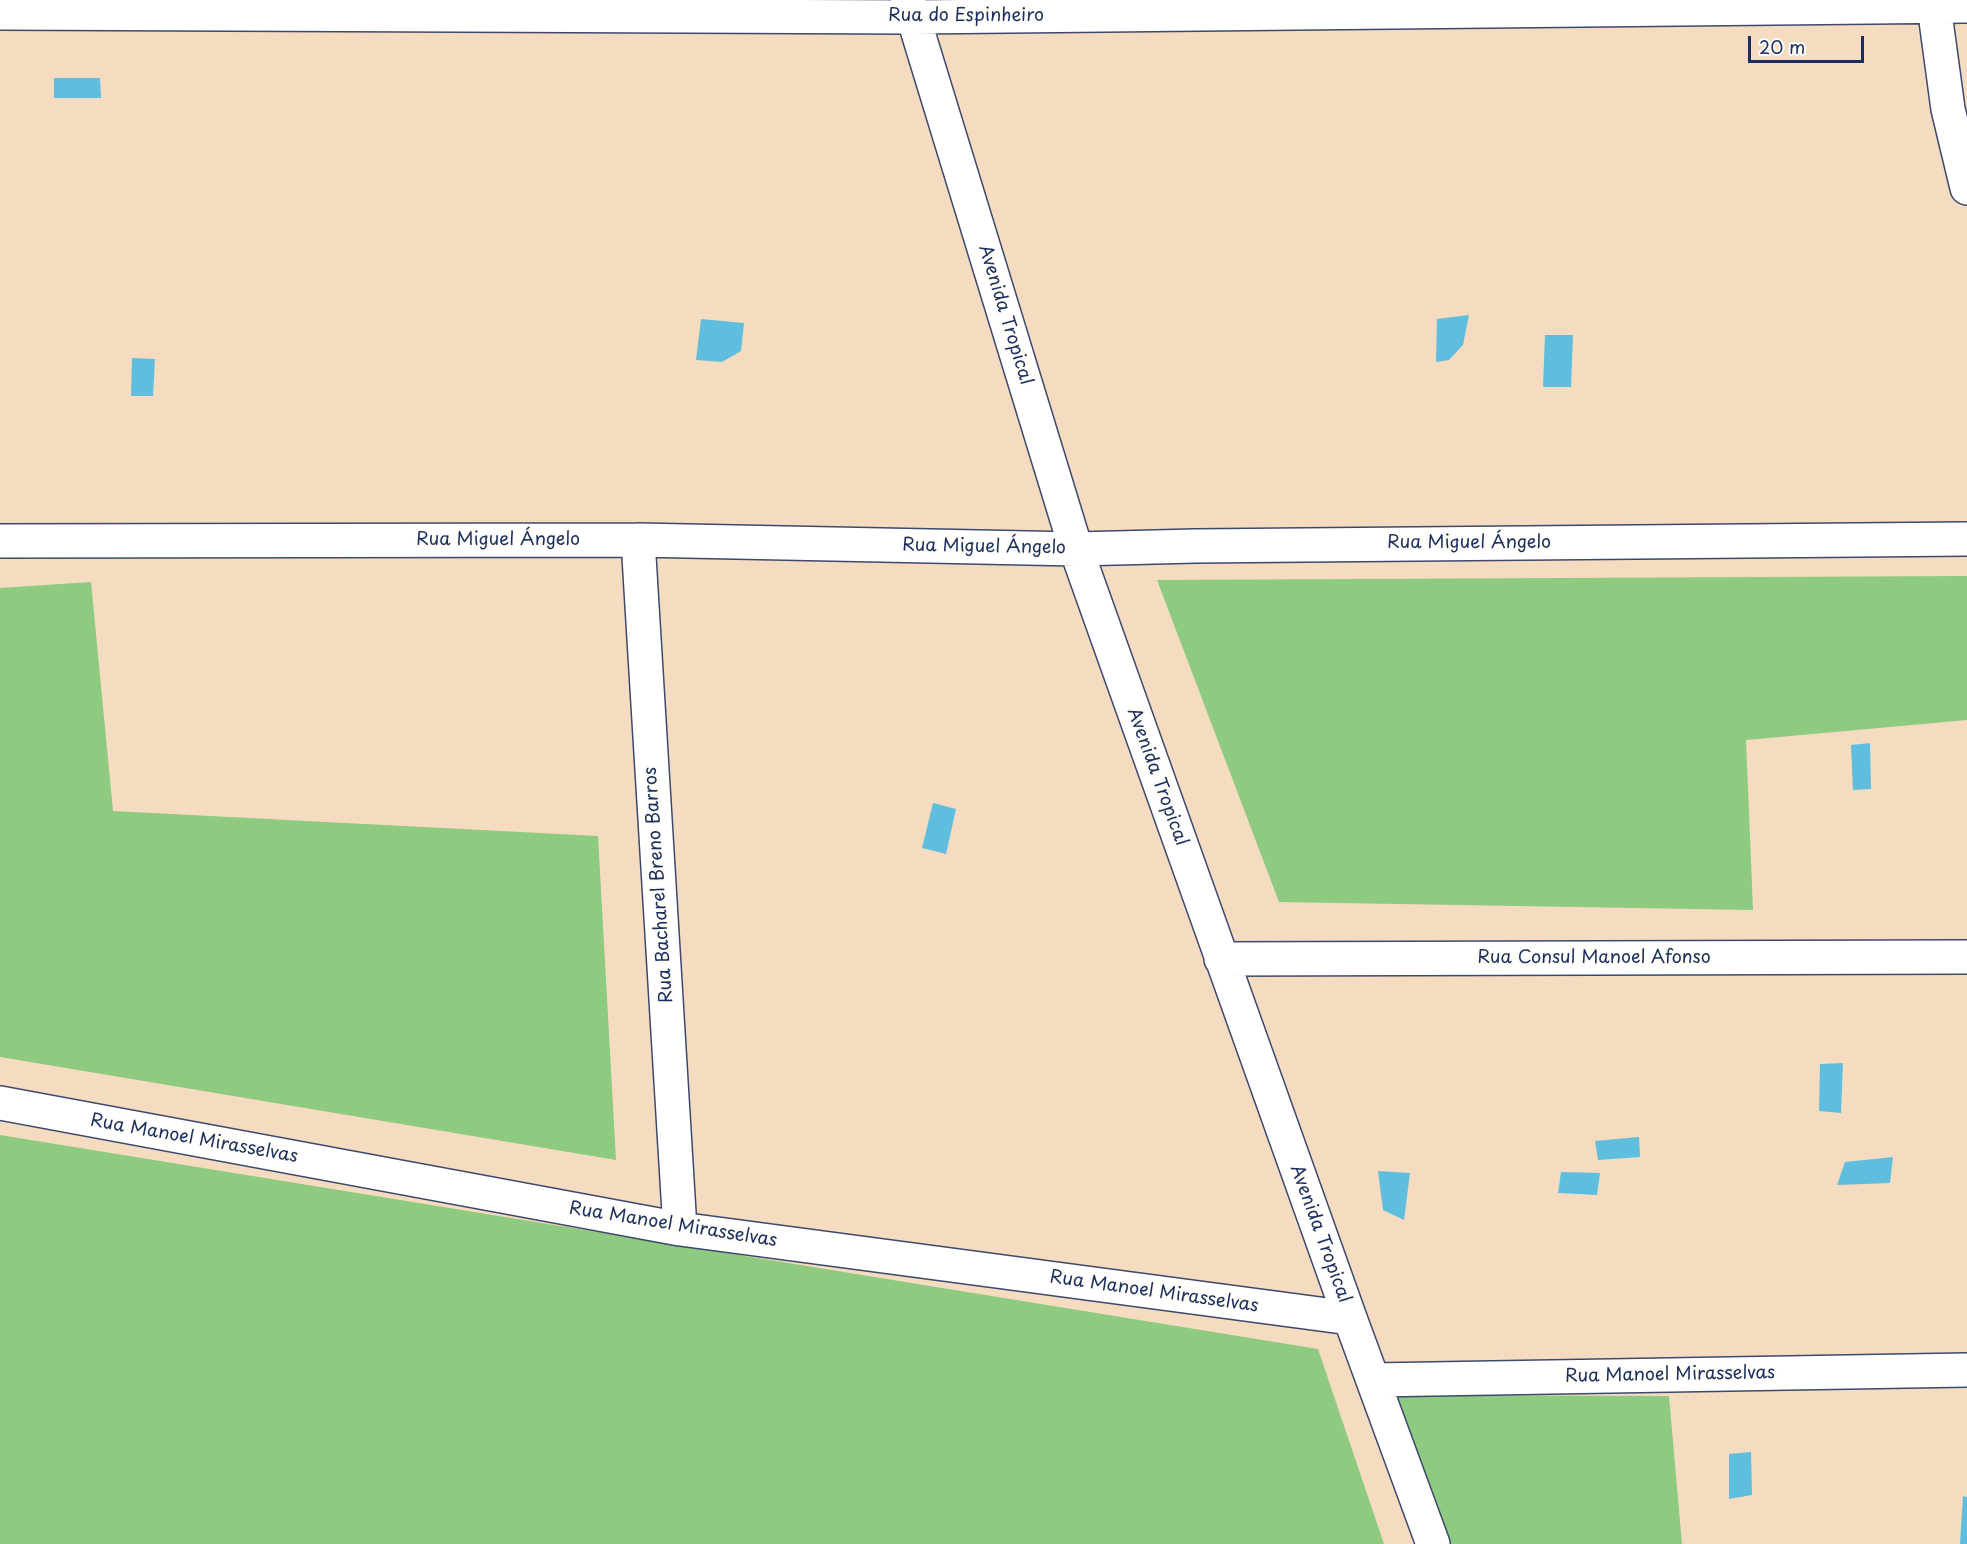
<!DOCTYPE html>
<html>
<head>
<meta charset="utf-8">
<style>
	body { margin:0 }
	#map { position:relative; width:1967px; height:1544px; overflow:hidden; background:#f5dcc0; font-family:"Playpen Sans",sans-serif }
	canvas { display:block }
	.scale { position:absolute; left:1748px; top:36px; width:116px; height:27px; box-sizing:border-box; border:3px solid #1b2f5e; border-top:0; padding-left:8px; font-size:18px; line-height:21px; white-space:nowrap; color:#1b2f5e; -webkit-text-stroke:4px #fdfcf7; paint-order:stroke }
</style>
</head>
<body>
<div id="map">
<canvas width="1967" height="1544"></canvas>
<div class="scale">20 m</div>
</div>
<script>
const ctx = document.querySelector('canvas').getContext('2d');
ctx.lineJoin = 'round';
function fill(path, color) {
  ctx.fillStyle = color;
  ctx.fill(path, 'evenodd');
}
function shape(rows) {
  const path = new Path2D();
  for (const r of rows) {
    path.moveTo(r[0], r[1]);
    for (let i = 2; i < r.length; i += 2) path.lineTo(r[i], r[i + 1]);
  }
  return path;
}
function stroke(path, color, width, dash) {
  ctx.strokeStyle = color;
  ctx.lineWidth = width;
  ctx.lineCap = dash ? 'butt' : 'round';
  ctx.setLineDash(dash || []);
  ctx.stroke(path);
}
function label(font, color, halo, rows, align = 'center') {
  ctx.font = font + ' "Playpen Sans",sans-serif';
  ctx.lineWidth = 5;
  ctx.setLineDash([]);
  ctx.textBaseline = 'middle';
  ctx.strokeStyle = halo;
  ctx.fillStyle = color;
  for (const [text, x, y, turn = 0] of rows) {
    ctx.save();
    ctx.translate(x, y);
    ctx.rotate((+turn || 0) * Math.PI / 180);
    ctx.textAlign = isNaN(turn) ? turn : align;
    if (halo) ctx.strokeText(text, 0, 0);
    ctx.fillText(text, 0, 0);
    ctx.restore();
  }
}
fill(shape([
	[1967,576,1967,720,1746,740,1753,910,1279,902,1157,580],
	[91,582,113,811,598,836,616,1160,0,1057,0,588],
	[0,1135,1318,1349,1384,1544,0,1544],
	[1382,1395,1669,1396,1682,1544,1448,1544]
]), '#8eca7f');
fill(shape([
	[54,78,100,78,101,98,54,98],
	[1469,315,1463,345,1449,360,1436,362,1437,319],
	[701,319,744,323,741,351,722,362,696,360],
	[1545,335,1573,335,1571,387,1543,387],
	[132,358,155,359,153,396,131,396],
	[1870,743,1871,789,1853,790,1851,745],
	[933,803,956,809,946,854,922,848],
	[1843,1063,1841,1113,1819,1111,1820,1064],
	[1639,1137,1640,1157,1598,1160,1595,1141],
	[1893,1157,1890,1183,1837,1185,1845,1162],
	[1378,1171,1410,1173,1404,1220,1383,1210],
	[1561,1172,1600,1173,1597,1195,1558,1193],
	[1751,1452,1752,1495,1729,1499,1729,1454],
	[1963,1496,1967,1497,1967,1544,1960,1544]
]), '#5fbede');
const street = shape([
	[908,0,1076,549,1350,1318,1433,1544],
	[1934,6,1948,109,1967,188],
	[0,13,914,17,1967,6],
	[638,540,680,1229],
	[0,541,638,540,1076,549,1195,546,1967,539],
	[1221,959,1967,957],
	[0,1103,680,1229,1350,1318],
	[1373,1380,1967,1370]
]);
stroke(street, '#3c496d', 36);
stroke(street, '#fff', 33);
label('18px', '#1b2f5e', '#fdfcf7', [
	["Rua do Espinheiro",966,16],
	["Avenida Tropical",1005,315,73],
	["Rua Miguel Ángelo",498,540],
	["Rua Miguel Ángelo",1469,543],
	["Rua Miguel Ángelo",984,547,1],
	["Avenida Tropical",1157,777,70],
	["Rua Bacharel Breno Barros",659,885,-94],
	["Rua Consul Manoel Afonso",1594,958],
	["Rua Manoel Mirasselvas",194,1139,10],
	["Rua Manoel Mirasselvas",673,1225,9],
	["Avenida Tropical",1320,1234,70],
	["Rua Manoel Mirasselvas",1154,1292,8],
	["Rua Manoel Mirasselvas",1670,1375,-1]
]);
</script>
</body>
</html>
